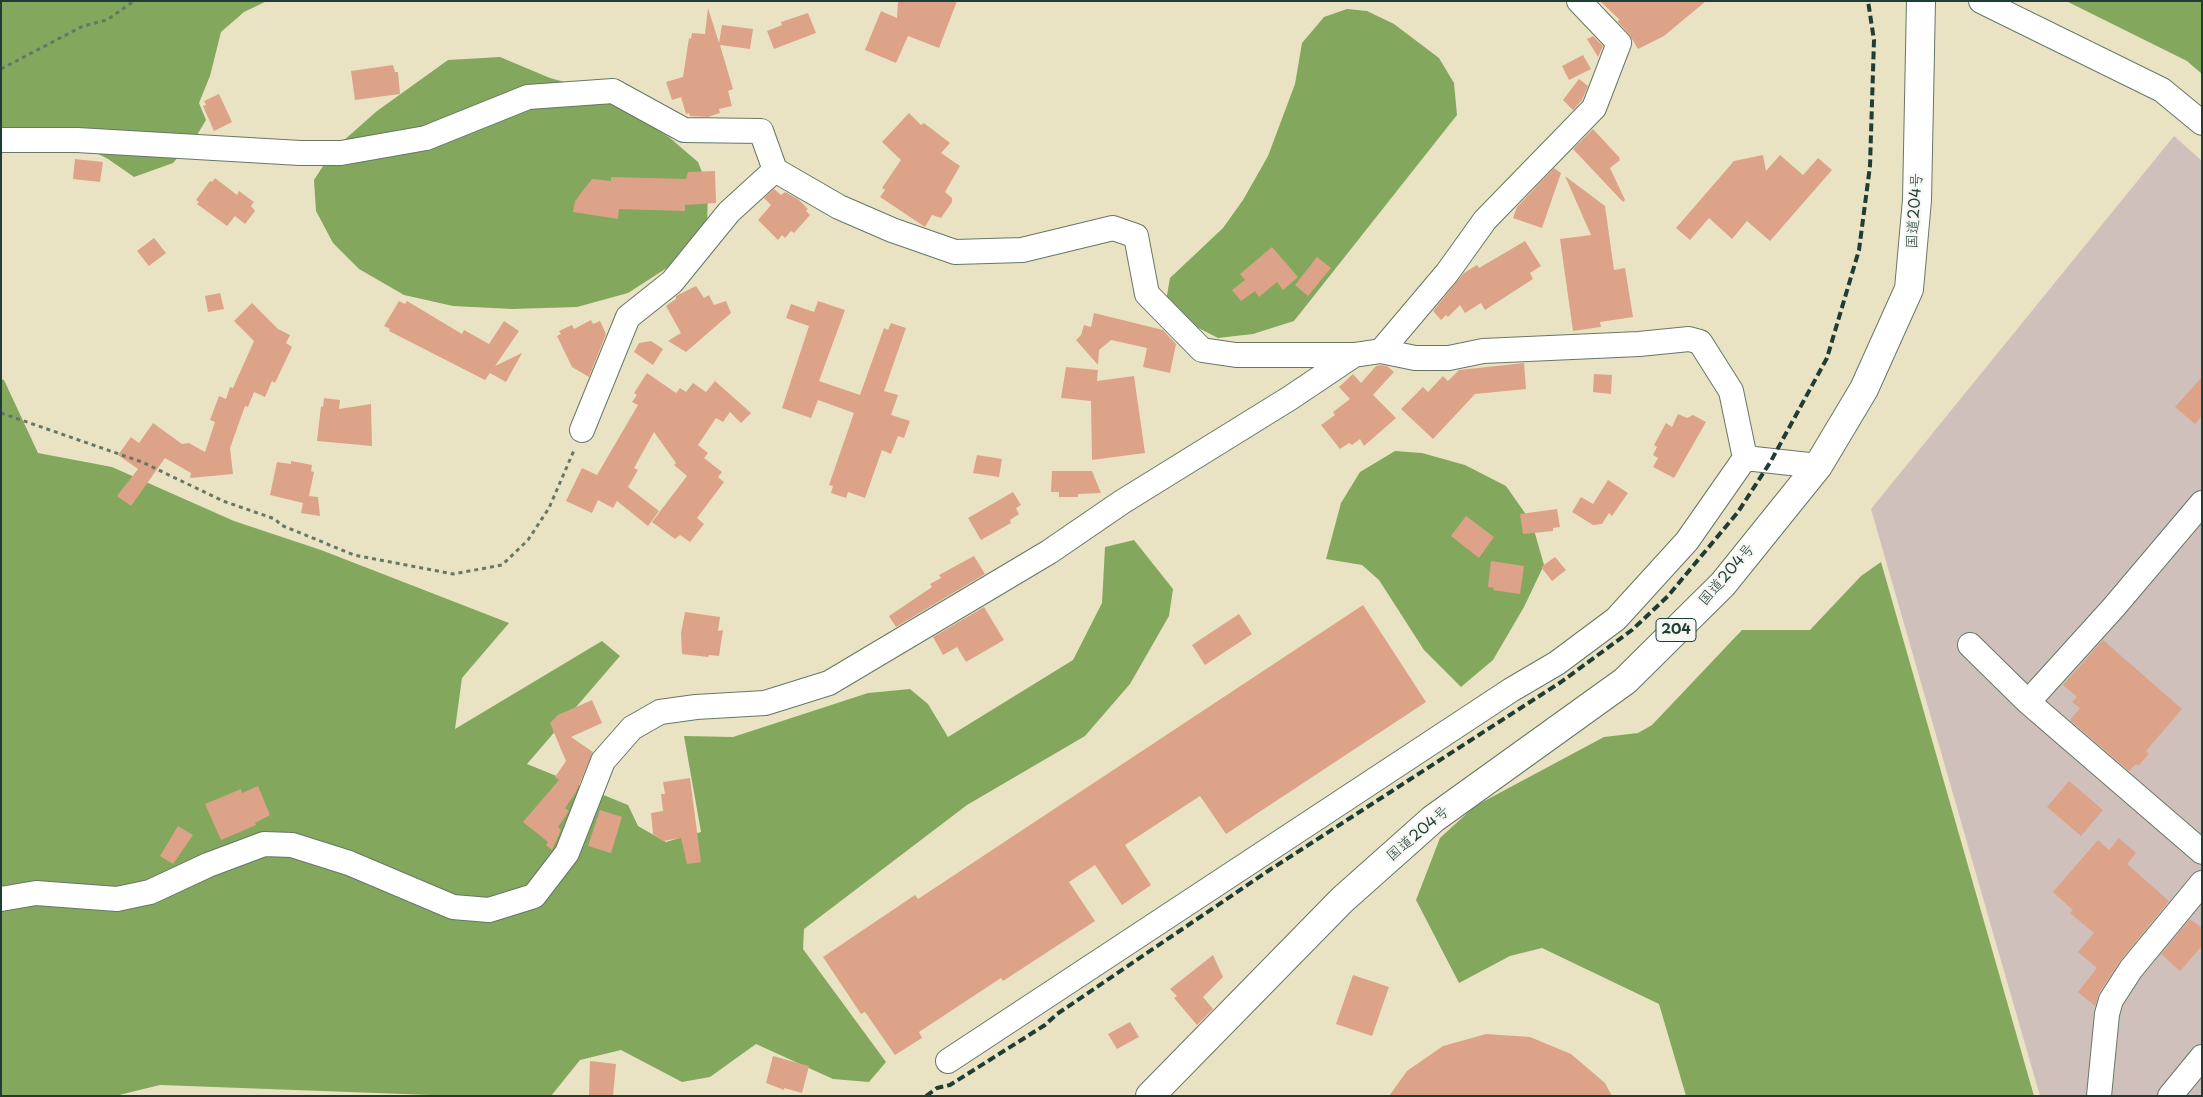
<!DOCTYPE html>
<html>
<head>
<meta charset="utf-8">
<style>
	body { margin:0 }
	#map { position:relative; width:2203px; height:1097px; overflow:hidden; background:#eae3c3; font-family:"Playpen Sans",sans-serif }
	canvas { display:block }
	.frame { position:absolute; inset:0; border:2px solid #1f3d34; pointer-events:none }
</style>
</head>
<body>
<div id="map">
<canvas width="2203" height="1097"></canvas>
<div class="frame"></div>
</div>
<script>
const ctx = document.querySelector('canvas').getContext('2d');
ctx.lineJoin = 'round';
function fill(path, color) {
  ctx.fillStyle = color;
  ctx.fill(path, 'evenodd');
}
function shape(rows) {
  const path = new Path2D();
  for (const r of rows) {
    path.moveTo(r[0], r[1]);
    for (let i = 2; i < r.length; i += 2) path.lineTo(r[i], r[i + 1]);
  }
  return path;
}
function stroke(path, color, width, dash) {
  ctx.strokeStyle = color;
  ctx.lineWidth = width;
  ctx.lineCap = dash ? 'butt' : 'round';
  ctx.setLineDash(dash || []);
  ctx.stroke(path);
}
function label(font, color, halo, rows, align = 'center') {
  ctx.font = font + ' "Playpen Sans","Klee One",sans-serif';
  ctx.lineWidth = 4.5;
  ctx.setLineDash([]);
  ctx.textBaseline = 'middle';
  ctx.strokeStyle = halo;
  ctx.fillStyle = color;
  for (const [text, x, y, turn = 0] of rows) {
    ctx.save();
    ctx.translate(x, y);
    ctx.rotate((+turn || 0) * Math.PI / 180);
    ctx.textAlign = isNaN(turn) ? turn : align;
    if (halo) ctx.strokeText(text, 0, 0);
    ctx.fillText(text, 0, 0);
    ctx.restore();
  }
}
fill(shape([
	[2174,136,2202,161,2202,1096,2040,1096,1871,509]
]), '#d0c0bc');
fill(shape([
	[1,1,267,1,244,12,221,32,210,76,199,103,206,120,197,135,173,163,134,177,108,159,47,127,1,128],
	[2066,1,2202,1,2202,74,2187,61],
	[1347,9,1367,11,1394,24,1439,58,1454,83,1457,115,1294,321,1253,334,1218,338,1181,319,1166,301,1170,278,1223,228,1243,200,1268,156,1295,84,1302,43,1324,17],
	[500,57,550,78,594,90,635,114,670,138,698,162,708,187,707,229,673,264,628,293,577,307,512,309,453,306,404,295,359,269,333,243,316,211,314,180,334,149,377,111,448,60],
	[1,379,4,380,38,453,112,467,234,521,321,550,509,623,462,678,455,729,602,641,620,656,527,764,628,805,638,826,666,842,701,832,684,736,733,737,868,693,910,689,928,704,948,737,1073,660,1102,603,1105,547,1134,540,1173,589,1169,616,1130,684,1085,736,967,805,804,929,803,949,886,1062,869,1082,833,1079,756,1044,710,1077,682,1082,621,1050,580,1060,551,1096,457,1096,160,1085,115,1096,1,1096],
	[1395,451,1422,453,1465,465,1506,486,1532,523,1544,565,1524,607,1493,660,1461,687,1424,650,1379,580,1362,565,1326,559,1341,503,1360,472],
	[1881,562,2034,1096,1686,1096,1659,1004,1542,948,1510,956,1459,983,1416,900,1440,838,1475,806,1604,737,1638,733,1652,725,1742,630,1810,630,1861,576]
]), '#83a85d');
fill(shape([
	[898,1,957,1,939,48,908,36,896,63,865,50,881,11,897,18],
	[1600,1,1706,1,1664,36,1638,49,1629,34,1617,21,1620,20],
	[708,8,719,43,722,25,753,29,750,49,720,45,733,89,728,91,732,106,719,109,720,113,708,117,690,116,689,113,686,114,681,97,672,100,666,82,683,77,689,38,691,39,692,33,705,34],
	[808,13,816,33,774,49,767,31,782,25,781,22],
	[1593,36,1603,46,1598,57,1587,39],
	[1583,55,1591,69,1569,80,1562,66],
	[393,65,395,72,398,72,400,94,355,100,351,71],
	[1579,79,1588,86,1582,100,1573,110,1563,100],
	[219,94,232,122,214,131,203,106,206,105,204,101],
	[909,113,921,125,924,123,950,143,941,153,960,166,945,192,952,198,952,202,941,218,932,215,925,227,880,197,885,190,882,188,901,160,882,142],
	[1593,129,1619,157,1620,160,1610,168,1625,200,1623,202,1573,149],
	[1763,155,1766,171,1780,155,1803,175,1818,158,1832,170,1770,241,1747,221,1732,239,1709,218,1690,240,1676,228,1734,161],
	[75,159,103,162,100,182,73,179],
	[1554,168,1561,173,1542,228,1513,218,1517,207],
	[715,171,716,203,685,205,685,211,619,209,618,219,573,212,575,201,592,179,611,181,611,177,686,179,688,172],
	[1565,176,1605,206,1614,270,1625,268,1633,317,1600,322,1601,327,1573,331,1560,239,1591,235],
	[215,178,237,195,239,191,254,202,251,206,255,211,245,224,235,216,227,226,197,204,199,202,196,200,210,181,212,182],
	[774,189,781,195,785,192,798,199,808,209,806,211,810,215,794,233,791,231,785,238,782,235,778,240,758,220,771,205,764,198],
	[154,238,166,253,149,266,137,251],
	[1525,241,1541,266,1530,273,1533,279,1485,310,1481,303,1465,313,1460,305,1448,317,1446,315,1441,320,1433,311,1464,273,1477,265,1479,268],
	[1272,247,1298,277,1283,290,1277,282,1259,297,1255,291,1241,301,1232,290,1245,280,1240,274],
	[1317,257,1331,268,1308,296,1295,285],
	[696,286,704,298,709,295,714,305,726,301,731,313,686,352,668,341,681,333,666,306,676,299,676,296],
	[220,293,224,309,208,312,205,296],
	[399,301,405,304,407,301,462,334,464,330,489,344,504,321,519,331,495,366,522,353,506,382,490,373,485,380,389,331,390,329,384,326],
	[818,301,845,310,819,381,860,395,884,328,888,330,891,323,906,328,884,391,898,395,891,415,910,421,904,438,898,436,891,454,882,450,865,498,848,492,846,498,831,493,833,486,829,485,854,413,818,400,811,418,782,408,809,326,786,318,791,304,814,312],
	[252,303,278,329,290,335,286,343,292,347,275,383,272,381,265,397,254,392,248,407,245,406,230,448,233,474,190,478,191,473,165,458,131,506,117,496,138,469,118,455,131,437,139,443,153,423,182,444,189,443,205,452,215,422,210,420,219,396,226,399,230,387,233,388,254,341,234,321],
	[1094,313,1163,330,1176,344,1170,373,1143,367,1147,348,1111,340,1099,350,1098,365,1076,340,1081,335,1084,325,1091,327],
	[591,320,593,324,600,321,606,334,589,377,572,367,557,336,561,334,559,331,572,325,574,329],
	[651,341,663,349,653,365,634,352,639,343],
	[1524,363,1526,389,1475,394,1433,439,1401,409,1423,387,1428,392,1443,376,1448,381,1459,370],
	[1381,365,1387,366,1394,372,1373,395,1396,418,1364,446,1360,439,1352,445,1349,443,1340,449,1321,425,1335,415,1333,412,1350,399,1339,387,1353,374,1361,383,1376,366],
	[1066,367,1098,370,1097,381,1134,376,1145,453,1092,460,1091,401,1061,398],
	[647,373,676,393,680,388,686,392,693,383,706,392,715,381,751,413,741,423,730,412,723,422,716,418,698,445,708,453,704,458,722,472,718,477,724,482,697,518,704,524,690,542,680,535,675,539,652,522,687,476,674,465,676,463,654,432,634,468,638,470,628,487,659,511,648,526,617,501,613,508,598,500,592,513,566,501,582,468,597,475,638,405,632,402,637,395,634,393],
	[1594,374,1612,375,1611,394,1593,392],
	[2202,377,2202,416,2195,424,2175,407],
	[324,398,340,400,339,409,371,404,372,446,317,441,321,406,323,407],
	[1678,414,1687,418,1693,415,1706,422,1674,478,1653,467,1658,458,1653,455,1657,447,1654,445,1666,423,1672,427],
	[977,455,1002,459,999,477,973,473],
	[291,461,312,465,311,471,314,472,309,496,318,497,320,516,301,513,303,503,270,495,277,462,291,464],
	[1052,471,1092,471,1101,493,1078,494,1078,497,1059,497,1059,492,1051,492],
	[1608,480,1628,493,1612,516,1609,513,1602,524,1593,525,1572,512,1581,497,1593,504],
	[1013,492,1021,505,1016,508,1019,514,1010,520,1011,523,981,540,968,518],
	[1557,509,1560,527,1553,528,1553,531,1523,534,1520,514],
	[1466,516,1494,537,1479,558,1451,536],
	[974,556,985,574,896,627,889,616,932,587,930,584,941,578,939,575],
	[1555,557,1566,570,1552,581,1541,567],
	[1491,561,1524,566,1520,594,1493,590,1494,588,1488,587],
	[1363,605,1426,702,1226,834,1200,796,1125,845,1151,885,1122,905,1095,865,1069,882,1095,921,1003,981,1001,978,919,1032,922,1038,895,1055,865,1012,861,1014,823,957,915,895,918,899],
	[984,607,1004,640,966,662,957,647,943,655,933,637],
	[685,612,720,617,718,631,723,630,719,656,709,655,708,657,682,654,681,633],
	[1239,614,1252,634,1205,665,1192,645],
	[2103,640,2182,709,2146,751,2149,754,2138,766,2136,764,2129,771,2070,720,2080,708,2072,702,2077,697,2063,685],
	[592,700,602,723,571,737,593,752,576,792,565,808,569,811,558,827,561,830,552,850,546,845,548,842,523,822,559,780,555,777,566,761,550,723,558,715],
	[690,778,701,862,687,864,681,838,663,841,653,834,651,813,663,811,661,794,665,794,663,782],
	[2069,781,2103,810,2081,836,2047,807],
	[258,786,270,815,255,823,256,825,221,840,205,804,241,789,242,793],
	[600,810,622,817,611,853,588,846],
	[178,826,193,835,173,864,160,856],
	[2119,838,2136,853,2127,864,2169,901,2120,961,2099,993,2095,1006,2078,992,2097,968,2078,952,2094,933,2070,913,2073,910,2053,892,2098,840,2109,850],
	[2190,919,2202,928,2202,946,2180,971,2161,954],
	[1213,955,1223,977,1203,997,1213,1009,1197,1025,1174,998,1177,996,1170,989],
	[1353,975,1389,987,1372,1036,1336,1024],
	[1130,1022,1139,1037,1117,1049,1108,1034],
	[1486,1034,1530,1037,1571,1054,1605,1083,1612,1096,1389,1096,1407,1071,1443,1046],
	[773,1056,809,1066,802,1093,784,1088,784,1090,766,1083],
	[590,1061,616,1064,613,1096,589,1096]
]), '#dda388');
const minor = shape([
	[1981,1,2162,90,2202,123],
	[1,140,77,140,300,153,341,153,426,138,528,97,613,91,684,130,761,131,775,170,839,207,892,230,955,252,1022,250,1113,228,1136,236,1147,294,1202,350,1236,355,1354,355,1381,351,1415,358,1449,358,1483,351,1639,344,1689,339,1700,342,1731,391,1745,458,1687,541,1616,619,1557,663,1511,690,948,1061],
	[1381,351,1447,273,1485,220,1594,108,1619,43,1579,1],
	[582,430,628,317,672,282,729,212,775,170],
	[1745,458,1818,466],
	[1970,645,2028,702,2202,852],
	[2028,702,2114,607,2202,503],
	[1,899,36,893,117,899,150,892,208,865,264,844,292,845,349,863,453,907,489,910,534,896,567,853,603,761,632,728,660,712,696,707,765,703,829,683,1049,552,1122,502,1290,398,1354,355],
	[2099,1096,2107,1014,2111,1000,2131,969,2202,883],
	[2170,1096,2202,1057]
]);
const highway = shape([
	[1150,1096,1342,900,1433,819,1625,681,1723,584,1818,466,1864,389,1909,289,1917,200,1921,1]
]);
stroke(minor, '#676', 26);
stroke(highway, '#676', 30);
stroke(shape([
	[1,69,83,26,107,20,134,1],
	[1,413,142,462,223,501,275,519,281,525,354,555,453,574,502,565,528,540,549,508,575,448]
]), '#676', 3, [4, 4]);
stroke(minor, '#fff', 24);
stroke(highway, '#fff', 28);
stroke(shape([
	[926,1096,937,1088,950,1085,1045,1025,1057,1014,1268,871,1561,682,1632,630,1668,596,1738,512,1771,461,1827,358,1859,250,1870,166,1874,40,1868,1]
]), '#1f3d34', 4, [8, 4]);
for (const [x, y, w] of [
	[1676,630,40]
]) {
  const box = new Path2D();
  box.roundRect(x - w / 2, y - 11.5, w, 23, 4);
  ctx.fillStyle = '#f6f6f2';
  ctx.fill(box);
  stroke(box, '#1f3d34', 1);
}
label('bold 14px', '#1f3d34', null, [
	["204",1676,630]
]);
label('15px', '#1f3d34', '#f6f6f2', [
	["国道204号",1915,211,-86],
	["国道204号",1727,575,-49],
	["国道204号",1418,834,-40]
]);
</script>
</body>
</html>
